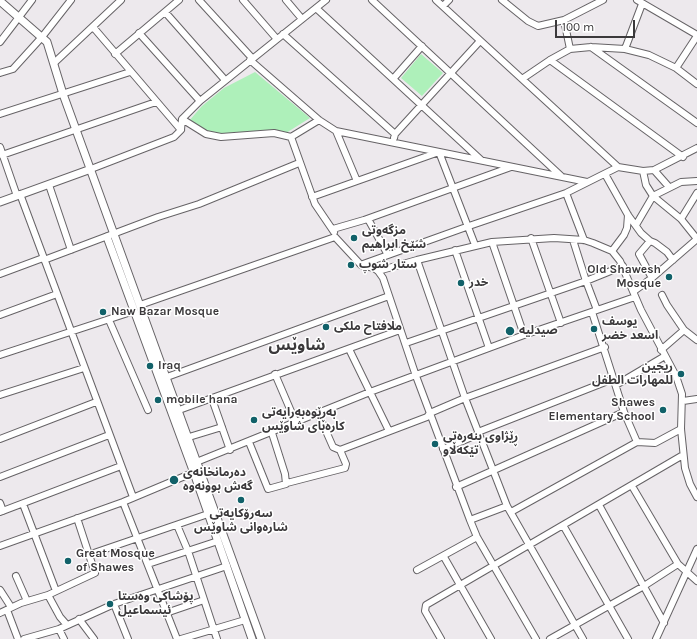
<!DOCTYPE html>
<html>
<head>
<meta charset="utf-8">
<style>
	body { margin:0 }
	#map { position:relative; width:697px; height:639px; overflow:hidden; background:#ede9ed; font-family:Karla,sans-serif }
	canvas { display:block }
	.scale { position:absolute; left:555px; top:20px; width:80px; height:18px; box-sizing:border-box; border:2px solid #3b393b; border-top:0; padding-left:5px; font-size:12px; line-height:14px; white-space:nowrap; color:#3b393b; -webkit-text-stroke:3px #fff; paint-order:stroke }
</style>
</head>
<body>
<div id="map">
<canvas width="697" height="639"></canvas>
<div class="scale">100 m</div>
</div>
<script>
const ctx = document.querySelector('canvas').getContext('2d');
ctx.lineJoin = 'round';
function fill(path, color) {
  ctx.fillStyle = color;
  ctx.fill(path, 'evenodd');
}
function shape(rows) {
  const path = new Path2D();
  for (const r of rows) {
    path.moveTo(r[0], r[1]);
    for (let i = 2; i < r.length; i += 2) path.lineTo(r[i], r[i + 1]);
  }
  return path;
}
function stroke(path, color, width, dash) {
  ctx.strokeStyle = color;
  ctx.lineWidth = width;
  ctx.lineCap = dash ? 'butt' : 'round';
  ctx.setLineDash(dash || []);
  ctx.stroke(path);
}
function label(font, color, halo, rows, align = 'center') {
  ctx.font = font + ' Karla,"Noto Sans Arabic",sans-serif';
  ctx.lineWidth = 3;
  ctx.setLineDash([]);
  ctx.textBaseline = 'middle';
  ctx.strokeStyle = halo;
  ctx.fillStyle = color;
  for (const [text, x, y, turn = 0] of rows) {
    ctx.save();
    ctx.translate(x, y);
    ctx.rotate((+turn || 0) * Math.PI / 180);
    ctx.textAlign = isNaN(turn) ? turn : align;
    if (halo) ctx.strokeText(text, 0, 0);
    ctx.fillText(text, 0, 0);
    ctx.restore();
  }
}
fill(shape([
	[421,54,443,73,422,96,401,78],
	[255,72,310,118,286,133,270,130,232,136,203,130,188,122,202,106,224,88]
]), '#aef0ba');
const minor = shape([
	[199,0,252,58],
	[243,0,276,38],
	[286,0,302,19],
	[372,0,561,176],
	[436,0,618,167,643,171,654,170,697,148],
	[502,0,528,21,538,26,564,20,603,0],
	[637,0,697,35],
	[443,6,449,0],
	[316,8,481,160],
	[165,12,225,80],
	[564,20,570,49],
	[93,27,181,130],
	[139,33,200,101],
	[283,34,395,134],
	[0,42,32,0],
	[591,47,697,123],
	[625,49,642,4],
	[115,54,179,0],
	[250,60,319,120,336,131,587,182],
	[550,60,683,157],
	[54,63,121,0],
	[676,68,697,36],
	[0,73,13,69,42,37,71,0],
	[393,79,422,46],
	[522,79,550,60,570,49,591,47,625,49,649,55,676,68,697,84],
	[0,114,130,72],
	[182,119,206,134,221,137,274,133,291,137],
	[319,120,291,137,315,204,334,232],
	[336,131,357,181],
	[394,138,395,134,480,41],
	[0,147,17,196],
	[2,155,156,102],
	[91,169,174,137,181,130,182,119,200,101,326,0],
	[654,170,669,187],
	[605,174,628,215,641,233,650,241,655,243,667,252,673,260],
	[49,185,71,250],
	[566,193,584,240],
	[20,194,133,497],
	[312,197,439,152,475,245],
	[368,219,388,255],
	[681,219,697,193],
	[636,225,653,196,681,182,697,181],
	[333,229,364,220,511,167],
	[531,238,561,323],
	[573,240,586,281,597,310],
	[650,241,639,254,652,278],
	[492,242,524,335],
	[455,250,489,348],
	[612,251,624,235,627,228,628,215],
	[44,260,158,217,199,204,299,163],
	[417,260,465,398,507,506,583,639],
	[363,264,469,226,566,193,618,167],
	[378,271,383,278,416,376,470,520,477,537,536,639],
	[0,274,43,258],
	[634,291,652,278,697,239,681,219,653,196,646,185,643,171],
	[662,295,667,305,684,330,697,340],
	[140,305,335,237,361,265,374,268,378,271,417,260,492,242,554,238,584,240,593,243,612,251,620,261,641,310,676,376,682,394,681,429,685,468,690,484,697,497],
	[592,312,624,412,637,442],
	[0,315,57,294],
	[109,320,148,410],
	[406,343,586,281,623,266],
	[349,349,389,431],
	[661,350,684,330],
	[0,355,134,311],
	[275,374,296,423],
	[167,377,389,296],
	[616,385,665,356],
	[0,395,84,368],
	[212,399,230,450],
	[683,401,697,399],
	[179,410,400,330],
	[318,413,333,447,340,450,427,417,430,413,465,398,605,347],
	[478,432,613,379],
	[189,437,222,427],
	[0,439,96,402],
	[249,442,268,489,286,484,285,474,272,433],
	[443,449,479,434],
	[194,463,370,392,524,335,635,297],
	[0,477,109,435],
	[287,483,345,468,346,464,340,450],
	[632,486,678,564,697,581],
	[456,487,624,412],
	[123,502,177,639],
	[0,503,3,511],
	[23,504,56,591],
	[599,505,664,623],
	[0,512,121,466],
	[511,512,637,442,655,443,681,429],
	[470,520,507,506],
	[177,525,188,551,217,639],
	[563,525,628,639],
	[0,546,123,502,197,471],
	[88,555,208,514],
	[444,557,491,639],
	[148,564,218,541],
	[417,570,477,537],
	[16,576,27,601],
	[0,590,11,607],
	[48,595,60,617,67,625],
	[114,604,128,639],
	[7,610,18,639],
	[0,613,21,603,48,595,95,573,77,518],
	[166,613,204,600],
	[79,619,94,639],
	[59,629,64,639],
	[24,639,59,629,114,604,227,566],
	[181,639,245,620],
	[441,639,425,611,426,605,683,455],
	[550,639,644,586,678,564],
	[656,639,697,549]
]);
const tertiary = shape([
	[0,1,47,42,63,94,261,639],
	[0,202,91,169],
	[107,237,194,473,252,639]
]);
stroke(minor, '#666366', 8);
stroke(tertiary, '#666366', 9);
stroke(minor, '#fff', 6);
stroke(tertiary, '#fff', 7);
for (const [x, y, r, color] of [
	[354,238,4,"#116169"],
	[351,265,4,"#116169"],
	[669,277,4,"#116169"],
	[461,283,4,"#116169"],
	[103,312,4,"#116169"],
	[326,327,4,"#116169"],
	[594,329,4,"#116169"],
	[510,331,5,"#116169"],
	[150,366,4,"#116169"],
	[681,374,4,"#116169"],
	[158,400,4,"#116169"],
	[663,410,4,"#116169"],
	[254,420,4,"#116169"],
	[435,444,4,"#116169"],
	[174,480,5,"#116169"],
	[241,500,4,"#116169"],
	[68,561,4,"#116169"],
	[110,604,4,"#116169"]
]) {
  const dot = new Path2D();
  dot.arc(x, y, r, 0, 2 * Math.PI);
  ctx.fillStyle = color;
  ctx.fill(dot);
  stroke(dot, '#fff', 1.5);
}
label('bold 12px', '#3b393b', '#fff', [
	["مزگەوتی",362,231],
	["شێخ ابراهیم",362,245],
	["ستار شوپ",359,265],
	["Old Shawesh",661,270,"right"],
	["Mosque",661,284,"right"],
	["خدر",469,283],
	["Naw Bazar Mosque",111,312],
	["يوسف",602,322],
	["اسعد خضر",602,336],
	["ملافتاح ملکی",334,327],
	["صیدلیە",519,331],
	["Iraq",158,366],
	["ريجين",673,367,"right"],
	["للمهارات الطفل",673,381,"right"],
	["mobile hana",166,400],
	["Shawes",655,403,"right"],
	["Elementary School",655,417,"right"],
	["بەڕێوەبەرایەتی",262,413],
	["کارەبای شاوێس",262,427],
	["ڕێژاوی بنەرەتی",443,437],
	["تێکەڵاو",443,451],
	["دەرمانخانەی",183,473],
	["گەش بوونەوە",183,487],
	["سەرۆکایەتی",241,514,"center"],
	["شارەوانی شاوێس",241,528,"center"],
	["Great Mosque",76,554],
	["of Shawes",76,568],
	["پۆشاکی وەستا",118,597],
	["ئیسماعیل",118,611]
], 'left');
label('bold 16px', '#3b393b', '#fff', [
	["شاوێس",297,345]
]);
</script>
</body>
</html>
